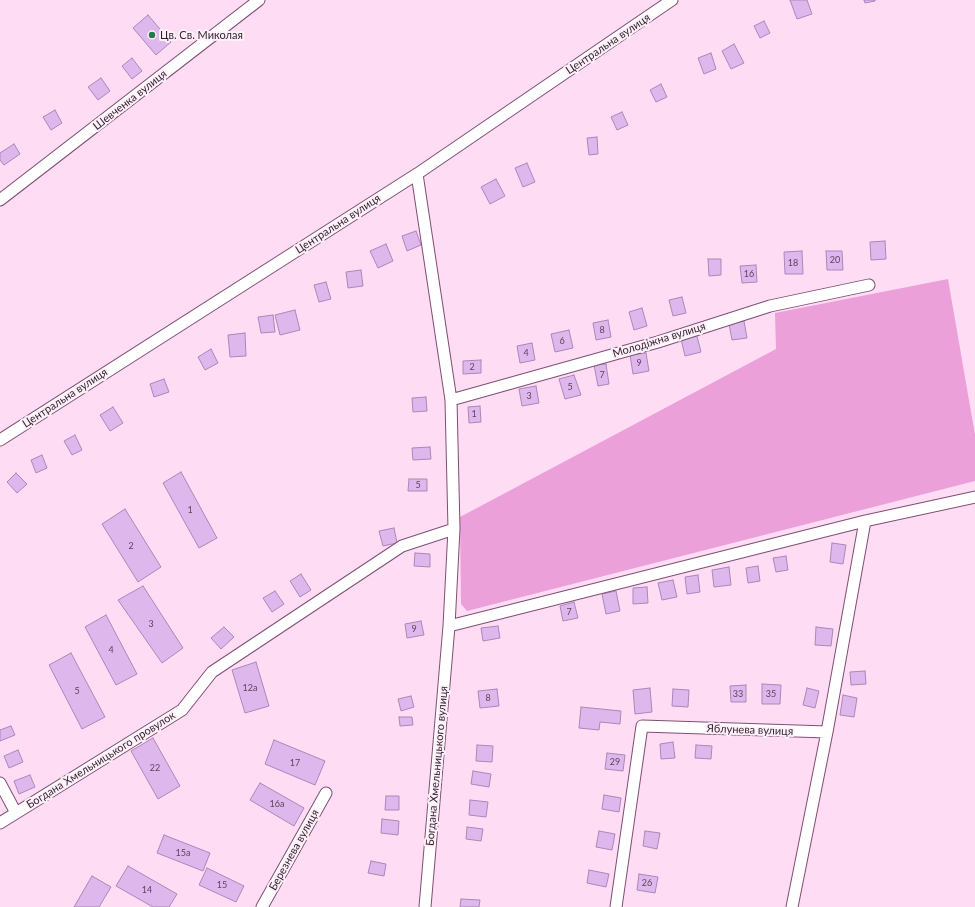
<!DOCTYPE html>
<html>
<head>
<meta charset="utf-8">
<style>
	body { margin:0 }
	canvas { display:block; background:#fedcf4 }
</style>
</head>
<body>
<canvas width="975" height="907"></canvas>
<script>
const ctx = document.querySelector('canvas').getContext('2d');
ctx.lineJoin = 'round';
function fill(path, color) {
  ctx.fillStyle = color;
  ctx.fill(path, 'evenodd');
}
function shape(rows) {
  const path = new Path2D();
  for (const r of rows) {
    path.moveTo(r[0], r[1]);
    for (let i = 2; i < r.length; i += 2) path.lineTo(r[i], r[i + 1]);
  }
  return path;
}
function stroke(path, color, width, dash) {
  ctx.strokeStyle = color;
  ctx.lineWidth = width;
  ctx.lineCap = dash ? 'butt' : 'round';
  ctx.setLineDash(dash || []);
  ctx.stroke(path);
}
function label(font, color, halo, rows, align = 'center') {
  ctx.font = font + ' Lato,sans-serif';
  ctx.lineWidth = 4;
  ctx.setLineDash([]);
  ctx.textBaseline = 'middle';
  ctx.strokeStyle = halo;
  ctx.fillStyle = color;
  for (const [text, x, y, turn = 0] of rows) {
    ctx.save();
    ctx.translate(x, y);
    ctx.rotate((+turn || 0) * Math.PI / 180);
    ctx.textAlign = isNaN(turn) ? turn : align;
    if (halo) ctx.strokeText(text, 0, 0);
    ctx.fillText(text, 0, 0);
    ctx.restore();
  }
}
fill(shape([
	[948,279,975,435,975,481,467,611,461,604,460,517,776,349,775,313]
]), '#eca0d9');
const building = shape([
	[790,0,807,0,812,14,797,19,790,0],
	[864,0,875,0,875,1,865,3,864,0],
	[148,15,171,42,156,55,133,28,148,15],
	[764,21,770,33,760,38,754,26,764,21],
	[734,44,744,63,731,69,722,51,734,44],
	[711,53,716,69,704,74,698,58,711,53],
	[132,58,142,71,132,79,122,66,132,58],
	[101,78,110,91,98,100,88,87,101,78],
	[661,84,667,97,656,102,650,90,661,84],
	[55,110,62,123,51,130,43,117,55,110],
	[622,112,628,125,617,130,611,117,622,112],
	[597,137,598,154,589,155,587,138,597,137],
	[14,144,20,154,4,165,0,160,0,153,14,144],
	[527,163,535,182,523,187,515,168,527,163],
	[496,179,505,196,490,204,481,187,496,179],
	[416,231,421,245,407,251,402,236,416,231],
	[885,241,886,259,871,260,870,242,885,241],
	[386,244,393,261,378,268,370,251,386,244],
	[802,251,803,274,785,274,784,252,802,251],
	[826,251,842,251,843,270,827,270,826,251],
	[708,259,721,259,721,275,709,276,708,259],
	[756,265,757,282,742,283,740,266,756,265],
	[361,270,363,286,348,288,346,272,361,270],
	[326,282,331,299,319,302,314,285,326,282],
	[682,297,686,313,673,316,669,300,682,297],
	[642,308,647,326,634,330,629,312,642,308],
	[295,310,300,330,280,335,275,315,295,310],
	[273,315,275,332,261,333,258,317,273,315],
	[608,320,611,337,596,340,593,323,608,320],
	[744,321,747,338,732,340,729,324,744,321],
	[569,330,573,348,555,352,551,334,569,330],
	[245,333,246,356,230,357,228,335,245,333],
	[697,336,701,352,685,356,681,339,697,336],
	[532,343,535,360,520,363,517,346,532,343],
	[211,349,218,363,205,370,198,357,211,349],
	[646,353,649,371,633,374,630,355,646,353],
	[481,360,481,373,463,374,463,361,481,360],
	[606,364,609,384,598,386,594,365,606,364],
	[574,375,581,395,565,399,559,379,574,375],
	[164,379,169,392,154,397,150,384,164,379],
	[536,386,539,403,522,406,519,389,536,386],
	[426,397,427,411,413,412,412,398,426,397],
	[480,406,481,422,469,423,468,407,480,406],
	[113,407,123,423,110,431,100,415,113,407],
	[75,435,82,450,72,455,64,441,75,435],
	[430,447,431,459,413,460,412,448,430,447],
	[42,455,47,468,36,473,31,460,42,455],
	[181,472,217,538,199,548,163,483,181,472],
	[16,473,27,484,17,493,7,482,16,473],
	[409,479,427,479,427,491,408,491,409,479],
	[125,509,161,567,138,582,102,524,125,509],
	[394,528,397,543,383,546,379,531,394,528],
	[832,543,846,545,843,564,830,562,832,543],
	[415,553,430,554,430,567,414,566,415,553],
	[786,556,788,570,776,572,773,558,786,556],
	[758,566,760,581,748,583,746,568,758,566],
	[729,567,731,585,714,587,712,570,729,567],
	[301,574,311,590,300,597,290,581,301,574],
	[698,575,700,592,687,594,685,577,698,575],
	[673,580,677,597,662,600,658,583,673,580],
	[143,586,183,648,162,663,118,600,143,586],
	[647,587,648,603,633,604,633,588,647,587],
	[275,591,284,604,272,612,263,598,275,591],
	[616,591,620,611,606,614,602,594,616,591],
	[574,602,578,618,563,621,560,606,574,602],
	[106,615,137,674,116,685,85,627,106,615],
	[421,621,424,635,407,638,405,624,421,621],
	[498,626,500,638,483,641,481,628,498,626],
	[224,627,234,637,221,649,211,638,224,627],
	[816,627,833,629,831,646,815,645,816,627],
	[71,653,105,717,82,729,49,665,71,653],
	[256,662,269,706,245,713,232,670,256,662],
	[865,671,866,684,851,685,850,672,865,671],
	[762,684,781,685,780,704,762,704,762,684],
	[746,685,746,702,731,702,730,686,746,685],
	[650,688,652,712,635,714,633,690,650,688],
	[807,688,819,691,815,708,803,705,807,688],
	[497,689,499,706,480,708,478,691,497,689],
	[673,689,689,690,688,707,672,706,673,689],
	[843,695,857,698,854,717,840,715,843,695],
	[411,696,414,707,401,711,398,699,411,696],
	[581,707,621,711,620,724,600,722,599,730,579,728,581,707],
	[399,717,412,717,413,725,400,726,399,717],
	[11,726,15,735,0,741,0,730,11,726],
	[153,738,180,786,158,799,131,751,153,738],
	[274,740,325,761,315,785,265,764,274,740],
	[673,742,675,758,661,759,660,744,673,742],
	[477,745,493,746,492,762,476,761,477,745],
	[696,745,712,746,711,759,695,758,696,745],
	[18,750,23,762,9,768,4,756,18,750],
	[607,753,625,755,623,771,605,769,607,753],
	[473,771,491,774,489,787,471,784,473,771],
	[30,775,35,787,19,794,14,781,30,775],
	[260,783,304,808,294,826,250,800,260,783],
	[604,795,621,798,619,812,602,809,604,795],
	[386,796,399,796,399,810,385,810,386,796],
	[470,800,488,802,486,817,469,815,470,800],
	[382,819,399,821,398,835,381,833,382,819],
	[467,827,483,829,481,841,466,839,467,827],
	[599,831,615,834,612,850,596,847,599,831],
	[645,831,660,833,657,849,643,846,645,831],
	[164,835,210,853,203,871,157,853,164,835],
	[371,861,386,864,384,876,368,873,371,861],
	[128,866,177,894,169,907,153,907,116,886,128,866],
	[207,868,244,886,236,902,199,885,207,868],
	[589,870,609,874,606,887,587,883,589,870],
	[639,874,658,877,655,893,637,890,639,874],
	[92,876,111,887,99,907,74,907,92,876],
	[461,899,480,900,479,907,460,907,461,899]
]);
fill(building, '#deb8ec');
stroke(building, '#ab87b9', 1);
const minor = shape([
	[417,174,451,400,454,529,449,626,425,907],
	[0,200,259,0],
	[451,400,658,342,770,306,869,285],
	[0,440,417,174,672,0],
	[449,626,865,521,975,497],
	[0,783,16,813],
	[0,823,182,710,212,672,402,546,454,529],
	[262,907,326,793],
	[616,907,642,726,827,732,865,521],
	[792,907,827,732]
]);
stroke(minor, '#7f4f73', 13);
stroke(minor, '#fff', 11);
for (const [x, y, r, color] of [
	[152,35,4,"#237a4d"]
]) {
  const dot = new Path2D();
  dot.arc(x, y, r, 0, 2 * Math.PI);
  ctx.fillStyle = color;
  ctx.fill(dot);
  stroke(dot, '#fdf1f9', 1.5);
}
label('9px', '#5d445d', null, [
	["20",835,260],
	["18",793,263],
	["16",749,274],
	["8",602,330],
	["6",562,341],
	["4",526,353],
	["9",639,363],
	["2",472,367],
	["7",602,375],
	["5",570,387],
	["3",529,396],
	["1",474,414],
	["5",418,485],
	["1",190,510],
	["2",131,546],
	["7",569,612],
	["3",151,624],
	["9",414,629],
	["4",111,650],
	["12а",250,688],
	["5",77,691],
	["33",738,694],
	["35",771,694],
	["8",488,698],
	["29",615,762],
	["17",295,763],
	["22",155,768],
	["16а",277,804],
	["15а",183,853],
	["26",647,883],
	["15",222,885],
	["14",147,890]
]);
label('11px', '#321d2d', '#fdf1f9', [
	["Цв. Св. Миколая",160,35]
], 'left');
label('11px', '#321d2d', '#fdf1f9', [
	["Центральна вулиця",608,44,-34],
	["Шевченка вулиця",130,100,-38],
	["Центральна вулиця",338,224,-33],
	["Молодіжна вулиця",659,340,-17],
	["Центральна вулиця",65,398,-33],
	["Яблунева вулиця",750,730,2],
	["Богдана Хмельницького провулок",101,760,-32],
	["Богдана Хмельницького вулиця",437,766,-85],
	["Березнева вулиця",294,850,-61]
]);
</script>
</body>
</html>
